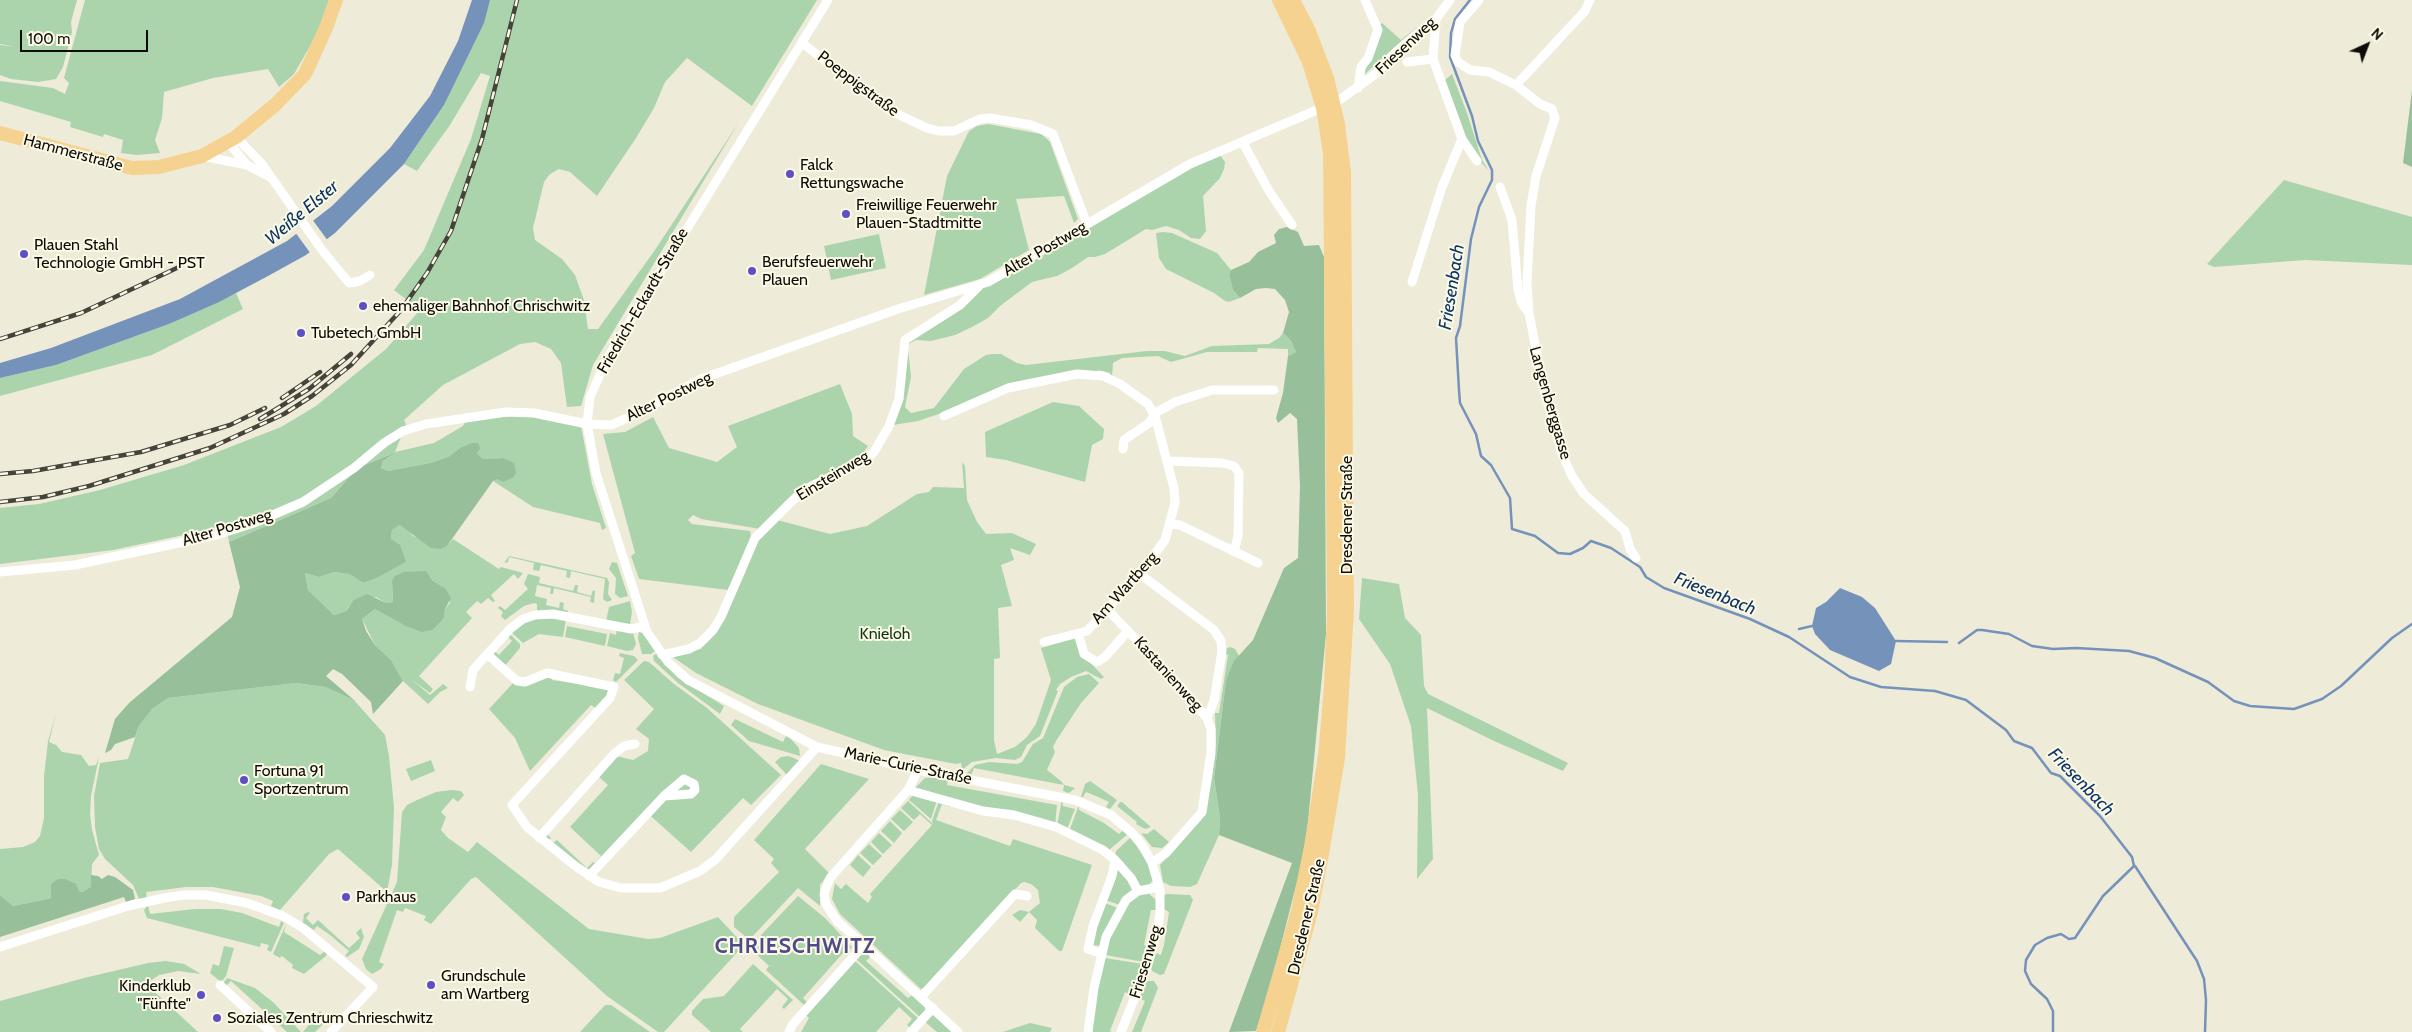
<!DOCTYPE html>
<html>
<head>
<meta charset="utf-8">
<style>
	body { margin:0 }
	#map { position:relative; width:2412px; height:1032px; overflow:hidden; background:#eeebd9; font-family:Cabin,sans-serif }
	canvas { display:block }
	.north { position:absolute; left:2342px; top:20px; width:50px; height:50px; -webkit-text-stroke:4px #fcf9e7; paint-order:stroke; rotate:43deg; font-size:14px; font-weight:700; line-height:20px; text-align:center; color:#0d0c06 }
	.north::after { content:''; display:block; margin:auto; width:18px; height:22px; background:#0d0c06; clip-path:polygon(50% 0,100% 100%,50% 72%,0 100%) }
	.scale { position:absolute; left:20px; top:30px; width:128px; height:22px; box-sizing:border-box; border:2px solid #0d0c06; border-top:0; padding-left:6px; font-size:15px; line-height:18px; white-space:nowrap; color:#0d0c06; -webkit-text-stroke:4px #fcf9e7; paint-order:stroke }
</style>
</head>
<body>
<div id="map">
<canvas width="2412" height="1032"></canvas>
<div class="north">N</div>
<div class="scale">100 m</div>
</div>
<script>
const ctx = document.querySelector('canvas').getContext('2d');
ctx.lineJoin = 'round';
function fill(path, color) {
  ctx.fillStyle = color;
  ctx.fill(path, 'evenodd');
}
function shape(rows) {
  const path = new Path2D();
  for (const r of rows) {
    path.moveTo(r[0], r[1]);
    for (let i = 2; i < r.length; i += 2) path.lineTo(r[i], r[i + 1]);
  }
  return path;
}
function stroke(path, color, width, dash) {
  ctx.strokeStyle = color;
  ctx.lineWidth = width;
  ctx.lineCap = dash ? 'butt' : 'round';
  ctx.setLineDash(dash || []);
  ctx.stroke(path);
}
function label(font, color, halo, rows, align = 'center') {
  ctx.font = font + ' Cabin,sans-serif';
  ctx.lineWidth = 4;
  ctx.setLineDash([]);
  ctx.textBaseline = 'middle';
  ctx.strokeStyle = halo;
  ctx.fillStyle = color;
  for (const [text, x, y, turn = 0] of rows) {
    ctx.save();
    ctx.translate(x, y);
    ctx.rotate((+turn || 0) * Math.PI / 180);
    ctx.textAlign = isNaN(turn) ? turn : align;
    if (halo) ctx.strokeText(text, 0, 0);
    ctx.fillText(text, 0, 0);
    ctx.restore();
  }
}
fill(shape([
	[0,0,77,0,71,22,72,32,63,67,56,79,38,82,11,79,0,75,0,45,15,47,0,44],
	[85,0,330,0,318,32,294,74,279,87,268,69,213,78,164,92,162,118,155,140,160,153,137,155,121,153,123,140,104,134,103,137,70,127,71,122,0,101,0,81,53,88,65,94,69,83,64,78],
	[489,0,817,0,752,106,687,58,665,82,654,108,636,138,597,196,570,172,559,169,550,174,544,182,533,228,535,240,562,259,575,275,584,300,588,329,598,329,655,250,739,122,593,365,581,406,567,407,561,363,551,349,535,342,520,344,443,385,404,420,406,425,395,452,434,443,463,426,465,422,527,414,581,426,592,484,606,528,602,530,600,523,533,507,493,481,497,479,503,458,483,459,477,453,460,448,448,457,430,463,388,471,381,468,383,461,391,454,357,468,331,498,229,542,226,526,113,550,0,564,0,508,39,504,100,490,184,465,281,427,316,406,386,349,420,310,394,290,424,250,471,139,490,76,481,73,450,125,417,171,404,164,444,105],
	[1382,23,1401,40,1418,26,1365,74,1366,62,1379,26],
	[1452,74,1467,113,1482,160,1489,171,1479,160,1464,134,1445,80],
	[988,124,1041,134,1046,138,1050,142,1078,219,1074,223,1064,196,1016,199,1029,250,980,279,924,295,947,176,969,131,977,126],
	[1220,155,1225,162,1224,169,1220,178,1203,196,1206,231,1200,239,1191,238,1179,230,1166,226,1152,230,1146,229,1105,254,1095,257,1088,257,1072,268,1057,276,1032,282,1000,306,988,318,972,327,955,335,931,341,916,340,910,343,908,348,911,377,905,407,911,413,934,408,964,369,986,355,992,354,1001,354,1017,363,1026,365,1147,351,1165,351,1185,356,1212,346,1269,344,1279,338,1283,333,1291,341,1296,352,1288,356,1288,349,1258,348,1257,352,1207,352,1171,362,1158,356,1122,358,1113,363,1112,377,1110,373,1098,370,1097,373,1051,376,918,421,893,425,904,390,908,343,915,334,967,304,984,286,1174,175],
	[2284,180,2412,217,2412,265,2305,260,2214,267,2207,264],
	[1163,232,1172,233,1217,253,1231,270,1229,274,1233,290,1240,298,1229,302,1225,301,1214,293,1166,269,1159,258,1156,233],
	[879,234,886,268,831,280,824,246],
	[236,293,243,309,152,355,0,396,0,378,56,365,169,324],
	[840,384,852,414,853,436,868,446,865,450,866,452,857,459,799,487,760,529,701,519,693,515,688,520,692,524,750,531,751,537,728,590,639,579,631,556,635,553,603,434,625,432,653,417,669,448,717,462,737,447,728,426],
	[1053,402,1079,406,1104,429,1103,439,1092,445,1085,482,1006,460,986,457,985,432],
	[962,462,965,466,967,500,977,522,986,534,1012,533,1036,544,1030,555,1010,548,1014,560,1001,565,1012,606,998,608,1000,658,994,659,994,740,997,754,1015,747,1027,737,1036,724,1051,680,1041,648,1075,638,1079,651,1104,677,1101,679,1086,671,1071,677,1060,684,1056,690,1058,691,1040,736,1027,745,1021,757,1015,760,996,758,972,762,962,770,961,763,956,764,884,750,758,704,696,673,673,657,701,649,704,643,708,642,744,575,755,543,777,520,830,534,867,526,917,494,929,492,933,487,964,488],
	[400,525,406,527,413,536,447,546,453,539,499,569,501,567,523,573,518,579,514,574,491,595,495,601,493,602,488,598,481,604,477,601,466,612,472,618,419,676,433,689,430,693,411,679,430,695,443,684,448,688,440,692,428,704,403,681,391,660,375,645,362,619,375,609,405,626,421,632,444,618,445,609,450,603,445,588,433,581,430,576,392,581,393,602,386,603,376,597,349,606,346,611,334,615,308,590,305,573,319,577,334,572,349,574,363,583,377,578,406,562,391,539,392,530],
	[509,556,607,578,609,582,608,594,612,600,607,602,603,599,605,579,571,571,570,578,566,577,567,571,541,565,539,571,533,570,534,563,509,557,508,562,504,563],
	[612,562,617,563,628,596,620,598,615,594,616,578,609,569],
	[528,574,540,577,539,583,573,591,575,585,578,585,577,592,591,596,593,590,595,591,594,603,590,602,591,597,554,588,553,594,550,594,551,588,537,585,535,596,547,599,546,605,559,608,560,602,564,603,563,609,568,611,568,613,537,611,537,604,534,603,524,606,505,620,501,616,503,612,498,608,500,606,505,610,528,589,524,584],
	[1362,578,1399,584,1405,618,1421,635,1424,686,1428,694,1568,763,1563,771,1494,741,1427,708,1433,859,1417,879,1418,795,1411,726,1390,664,1359,619],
	[630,601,632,612,630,624,606,621,609,607],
	[540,617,566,619,563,637,539,634,523,643,511,632,522,623],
	[567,626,607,634,605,646,565,637],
	[617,629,633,633,636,644,633,650,627,651,607,646,610,633,616,635],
	[639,632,644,634,655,651,651,654,642,654,638,638],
	[510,634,520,644,520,648,503,668,492,654,494,651,499,655,512,641,507,636],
	[1230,647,1235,649,1239,656,1226,680,1214,778,1220,818,1219,835,1197,884,1190,887,1171,886,1163,882,1160,865,1201,820,1205,811,1212,778,1216,743,1215,713,1219,713,1228,655,1226,654,1226,649],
	[620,653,634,656,638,660,616,682,613,680,615,673,620,674,624,658,619,656],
	[656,654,678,678,724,706,720,714,678,683,654,661,653,656],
	[644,661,649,662,674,684,707,708,781,775,751,805,743,798,691,852,645,811,591,870,586,869,553,843,557,840,587,868,593,862,595,863,601,856,570,827,608,785,599,777,547,834,551,838,549,840,546,839,546,832,616,756,633,760,648,751,649,739,636,729,654,709,624,680],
	[1089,674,1099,683,1081,703,1056,741,1053,747,1055,752,1047,770,1061,781,1064,785,1075,788,1069,793,1063,791,1064,785,974,768,971,775,966,774,975,765,989,762,1017,764,1022,762,1033,744,1043,738,1064,687,1077,677],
	[552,677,552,680,579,684,581,681,607,687,610,694,597,709,591,705,530,771,515,738,489,709,514,682],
	[296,683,325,687,354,700,385,735,389,756,394,807,392,865,387,892,338,849,329,854,280,910,271,906,273,901,261,896,213,887,186,887,146,892,147,900,140,901,133,885,105,859,99,849,95,827,94,796,100,763,128,759,139,726,152,709,168,698],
	[56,714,49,742,56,745,62,752,81,755,89,766,96,765,99,757,91,796,90,814,92,830,99,855,92,864,91,888,84,892,79,891,75,884,66,879,51,884,51,898,13,906,0,895,0,849,23,847,35,842,40,836,44,818,44,776,48,741],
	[735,719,783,742,786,736,790,738,799,748,800,756,749,741,731,725],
	[789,756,800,761,787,775,775,762,781,757],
	[431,760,435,771,411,781,406,769],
	[821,764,869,779,805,849,829,873,820,885,820,906,798,888,751,938,746,937,734,927,734,917,779,872,771,863,774,859,754,840],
	[934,777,948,779,947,785,1057,805,1055,826,984,809,915,788,925,778],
	[1090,781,1117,800,1110,809,1106,807,1109,802,1096,796,1086,792,1083,797,1081,797,1085,784],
	[452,790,461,791,464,795,458,802,453,798,441,812,446,817,441,830,448,838,468,852,477,842,589,929,648,939,660,938,718,917,744,945,664,1032,658,1032,607,996,476,877,471,879,431,924,424,920,426,916,405,908,403,912,397,910,379,962,384,964,381,969,372,974,366,969,362,959,397,882,402,812,407,805,417,800,436,792],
	[913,795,937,800,931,819,909,800],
	[1062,799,1063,806,1075,809,1067,829,1057,826],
	[908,801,933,824,932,821,939,801,951,802,950,807,942,804,936,820,1010,846,1013,839,1092,865,1062,951,1059,951,1035,928,1037,920,1029,912,1020,922,1012,915,1020,910,1029,912,1040,903,1038,890,1031,884,1024,882,1021,883,925,988,921,989,840,914,832,899,835,883,841,889,846,884,868,903,872,897,870,894,932,825,920,814,914,820,901,808],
	[1120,802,1122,802,1151,827,1145,829,1136,824,1137,822,1117,806],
	[1079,805,1079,810,1104,823,1119,834,1124,829,1128,834,1109,850,1070,829],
	[900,810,913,822,904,831,891,819],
	[890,821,902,833,894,843,881,831],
	[1154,829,1169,842,1162,848,1152,847,1141,833,1147,834],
	[879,833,892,845,883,854,871,842],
	[1131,837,1148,864,1153,880,1147,887,1141,888,1123,862,1115,856,1116,851],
	[869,844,882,856,873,865,860,853],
	[858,855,871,867,863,877,850,865],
	[1118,865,1133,889,1124,896,1120,905,1105,900],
	[1147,892,1156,900,1156,910,1151,910,1144,945,1149,947,1144,962,1105,955,1105,947,1130,898],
	[1167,894,1190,895,1193,900,1164,974,1160,975,1152,971,1151,967,1155,953,1161,955,1164,945,1169,912,1164,909,1164,895],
	[798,896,825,918,852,947,846,954,844,952,803,998,807,1002,804,1005,766,970,769,966,753,951,763,941,760,937,762,934],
	[1105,903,1118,908,1102,946,1093,945,1094,936],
	[148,905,150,914,195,909,221,909,242,913,279,927,281,921,284,923,271,952,267,950,269,945,261,943,260,947,147,918,144,910],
	[308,912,310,913,306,918,313,925,318,920,349,948,360,938,356,933,361,928,364,937,359,949,347,957,345,956,349,951,330,935,317,926,314,930,303,923,304,914],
	[286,924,284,932,320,955,325,951,327,952,326,956,304,974,292,968,293,965,282,956,280,958,273,954],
	[224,946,234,948,226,976,221,982,210,973,213,964,219,966],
	[862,951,871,956,866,961,908,998,912,995,925,1007,925,1013,921,1018,856,959],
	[1105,958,1143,964,1131,995,1125,992,1110,1031,1112,1032,1090,1032,1097,982],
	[166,961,184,964,201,974,178,971,159,975,146,984,198,1032,0,1032,0,1001,84,978,148,963],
	[855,961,920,1020,911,1029,907,1025,912,1019,899,1007,876,1032,795,1032,801,1032,809,1018,804,1014],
	[753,964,793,1000,784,1009,782,1007,788,999,777,989,740,1029,743,1032,711,1032,692,1015,692,1011,703,999,724,996],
	[227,978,255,988,274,1003,301,1032,287,1032,231,981,225,987,223,984],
	[1147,981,1154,981,1158,988,1141,1032,1132,1032,1145,1001,1139,998],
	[605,1005,611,1005,650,1032,580,1032],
	[320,1011,328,1019,315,1032,303,1032],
	[934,1015,953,1032,937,1032,924,1021,929,1016],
	[1030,1023,1052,1028,1050,1032,1003,1032]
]), '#abd4ad');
fill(shape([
	[2412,90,2412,167,2403,163],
	[1287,227,1298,232,1304,246,1319,245,1324,257,1326,634,1307,832,1301,866,1270,988,1256,1031,1229,1032,1292,863,1219,835,1220,818,1214,778,1226,680,1234,661,1253,640,1284,568,1298,558,1300,486,1297,419,1290,413,1278,423,1276,418,1283,393,1288,356,1296,352,1291,341,1283,333,1289,312,1285,300,1275,289,1266,288,1256,289,1240,298,1233,290,1229,274,1231,270,1249,262,1258,252,1276,243,1274,235,1279,229],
	[472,443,478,443,480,448,477,453,483,459,503,458,514,463,516,472,514,477,503,482,497,479,493,481,447,546,441,549,431,548,400,525,392,530,391,539,400,545,406,562,377,578,363,583,349,574,334,572,319,577,305,573,308,590,334,615,346,611,354,600,367,594,386,603,393,602,392,581,395,576,404,572,426,571,433,581,445,588,451,598,445,609,444,618,432,630,421,632,405,626,375,609,362,619,366,631,375,645,391,660,403,681,373,714,371,702,342,674,333,669,326,676,354,700,325,687,296,683,168,698,152,709,139,726,135,737,115,744,111,750,105,753,115,719,129,703,232,617,240,587,229,542,331,498,357,468,394,453,383,461,381,468,388,471,430,463,448,457,460,448],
	[91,875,98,876,102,879,108,875,115,877,133,890,135,899,126,902,124,897,0,937,0,895,13,906,47,899,51,898,51,884,58,879,66,879,76,884,79,891,83,892,91,887]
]), '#97bf99');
fill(shape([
	[472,0,490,0,484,23,444,105,404,164,335,233,306,255,268,276,219,302,169,324,56,365,0,378,0,363,51,348,180,299,287,241,332,206,390,148,430,96,458,41],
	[1840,588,1862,597,1875,608,1896,641,1891,664,1879,671,1830,650,1815,634,1812,626,1816,608,1826,602]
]), '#7592ba');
fill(shape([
	[312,219,328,241,311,254,295,232]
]), '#eeebd9');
stroke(shape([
	[1470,0,1455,19,1451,33,1450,57,1472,116,1478,141,1492,170,1492,180,1479,207,1471,239,1460,326,1456,338,1459,390,1460,403,1476,434,1481,456,1491,465,1510,498,1512,529,1535,536,1558,553,1570,554,1583,548,1591,541,1611,548,1640,567,1646,577,1664,588,1750,619,1789,637,1850,677,1881,687,1935,691,1966,700,2006,730,2014,741,2032,748,2051,773,2060,776,2100,816,2132,857,2134,866,2103,896,2075,938,2069,939,2061,934,2047,938,2035,945,2026,960,2025,971,2031,984,2047,999,2053,1011,2053,1032],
	[1799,629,1812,626],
	[1896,641,1947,642],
	[1959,643,1977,630,1982,630,2009,634,2032,646,2053,649,2076,648,2129,651,2155,658,2208,682,2234,701,2250,706,2294,709,2322,699,2341,686,2392,638,2412,624],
	[2135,866,2197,961,2204,979,2206,1000,2205,1032]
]), '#7592ba', 2.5);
stroke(shape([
	[828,0,608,357,590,397,587,424,596,473,647,632,668,662,688,680,817,747,918,770,1075,800,1111,815,1132,833,1143,846,1152,863,1160,890,1160,911,1158,929,1148,964,1121,1032],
	[1479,0,1460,22,1455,55,1458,62,1470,70,1489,72,1516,85,1540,104,1552,109,1555,118,1536,176,1531,206,1527,282,1529,313,1543,386,1562,454,1572,476,1584,494,1625,531,1630,549,1636,558],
	[1436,19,1433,59,1462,139],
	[802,43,891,111,927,128,939,131,954,131,980,119,990,118,1031,125,1053,134,1087,224],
	[1407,62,1433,59],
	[1516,85,1585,11,1590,0],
	[1358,88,1361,67,1368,58,1378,30,1365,0],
	[236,137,262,164,322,250,349,283,360,281,370,275],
	[236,137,233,148,247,165],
	[1462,139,1477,161],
	[1243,143,1269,191,1292,225],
	[202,156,247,165,268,176],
	[1500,187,1512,220,1518,290,1522,304,1529,313],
	[1412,282,1442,187,1462,139],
	[944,416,1008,388,1077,374,1103,376,1120,384,1148,404,1155,416,1174,488,1175,503,1165,540,1140,574,1087,631,1044,642],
	[1123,449,1124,440,1149,423,1157,412,1175,402,1212,390,1274,390],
	[1169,461,1222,463,1234,466,1239,473,1238,536,1234,552],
	[1171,524,1180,525,1258,563],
	[0,572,75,565,216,535,254,523,303,502,354,468,384,443,403,431,426,424,506,412,534,413,587,424,611,425,634,415,701,379,898,309,988,282,1190,164,1338,101,1377,73,1396,52,1436,19,1450,0],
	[1140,574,1214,630,1221,641,1222,651,1214,701,1207,718],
	[1107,609,1181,687,1207,718,1211,729,1211,753,1202,812,1166,853,1152,863],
	[1078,633,1084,654,1097,662,1105,657,1128,631],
	[487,654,517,681,525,682,547,673,614,687,610,698,512,805,527,827,574,865,599,882,621,888,660,888,700,871,715,860,817,747],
	[662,655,689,649,700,643,713,630,721,617,755,538,791,502,808,488,865,460,874,452,889,426,899,399,905,340,960,305,981,284],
	[470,687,473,670,510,629,523,619,535,615,553,614,631,629,645,626],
	[684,779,694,784,695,790,691,794,664,796,684,779],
	[908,790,983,811,1014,815,1056,827,1103,850,1115,860,1131,878,1138,891,1126,900,1106,937,1094,988,1088,1032],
	[539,838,614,754,624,746,635,744],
	[589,876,664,796],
	[1138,891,1159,887],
	[864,945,958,1032],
	[0,947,128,906,164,898,184,895,206,895,247,903,283,916,303,928,373,987,331,1032],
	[1102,954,1088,949,1093,926,1112,876,1115,860],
	[220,985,271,1032],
	[921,997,1015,894,1027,896],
	[789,1032,793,1024,864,945,837,921,826,904,824,894,830,878,908,790,918,770],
	[911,1032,933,1008]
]), '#fff', 9);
stroke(shape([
	[0,133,132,168,159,167,202,156,236,137,275,105,305,74,326,28,336,0],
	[1263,1032,1298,911,1311,847,1325,756,1331,687,1334,610,1330,153,1323,108,1309,62,1279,0],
	[1278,1032,1311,912,1322,854,1338,758,1347,610,1344,172,1338,124,1327,78,1309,31,1293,0]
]), '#f6d290', 14);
const rail = shape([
	[0,339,81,313,179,267],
	[282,398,320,372],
	[260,419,309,389,351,354],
	[0,474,33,471,141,452,230,425,265,408],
	[0,502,43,497,89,486,210,448,284,414,312,396,351,365,401,310,427,273,451,231,482,139,517,0]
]);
stroke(rail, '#45433a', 4.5);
stroke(rail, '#fcf9e7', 2.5, [8]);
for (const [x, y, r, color] of [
	[790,174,5,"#5f4fc7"],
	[846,214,5,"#5f4fc7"],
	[24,254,5,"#5f4fc7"],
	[752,271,5,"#5f4fc7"],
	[363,306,5,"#5f4fc7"],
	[301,333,5,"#5f4fc7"],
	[244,780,5,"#5f4fc7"],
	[346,897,5,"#5f4fc7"],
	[431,985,5,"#5f4fc7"],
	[201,995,5,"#5f4fc7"],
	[217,1018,5,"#5f4fc7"]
]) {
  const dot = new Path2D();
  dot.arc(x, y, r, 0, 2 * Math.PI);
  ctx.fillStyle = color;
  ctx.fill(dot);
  stroke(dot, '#fcf9e7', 2);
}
label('16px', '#0d0c06', '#fcf9e7', [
	["Friesenweg",1406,46,-43],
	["Poeppigstraße",858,84,37],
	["Hammerstraße",73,153,15],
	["Alter Postweg",1045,249,-30],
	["Friedrich-Eckardt-Straße",643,301,-60],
	["Alter Postweg",669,397,-26],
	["Langenberggasse",1550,403,74],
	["Einsteinweg",833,476,-31],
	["Dresdener Straße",1347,515,-90],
	["Alter Postweg",227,528,-17],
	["Am Wartberg",1125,588,-48],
	["Kastanienweg",1168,674,48],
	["Marie-Curie-Straße",908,766,12],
	["Dresdener Straße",1307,917,-77],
	["Friesenweg",1146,962,-73]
]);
label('16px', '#0d0c06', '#fcf9e7', [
	["Falck",800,165],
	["Rettungswache",800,183],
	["Freiwillige Feuerwehr",856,205],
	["Plauen-Stadtmitte",856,223],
	["Plauen Stahl",34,245],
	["Technologie GmbH - PST",34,263],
	["Berufsfeuerwehr",762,262],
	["Plauen",762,280],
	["ehemaliger Bahnhof Chrischwitz",373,306],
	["Tubetech GmbH",311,333],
	["Fortuna 91",254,771],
	["Sportzentrum",254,789],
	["Parkhaus",356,897],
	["Grundschule",441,976],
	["am Wartberg",441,994],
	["Kinderklub",191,986,"right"],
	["\"Fünfte\"",191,1004,"right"],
	["Soziales Zentrum Chrieschwitz",227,1018]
], 'left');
label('16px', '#0e3914', '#fcf9e7', [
	["Knieloh",885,634]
]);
label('italic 18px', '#0c3567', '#fcf9e7', [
	["Weiße Elster",302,213,-40],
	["Friesenbach",1452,287,-81],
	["Friesenbach",1715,594,22],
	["Friesenbach",2081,782,46]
]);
ctx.letterSpacing = '1px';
label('bold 21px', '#4f4b89', '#fcf9e7', [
	["CHRIESCHWITZ",795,947]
]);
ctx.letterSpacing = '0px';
</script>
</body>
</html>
